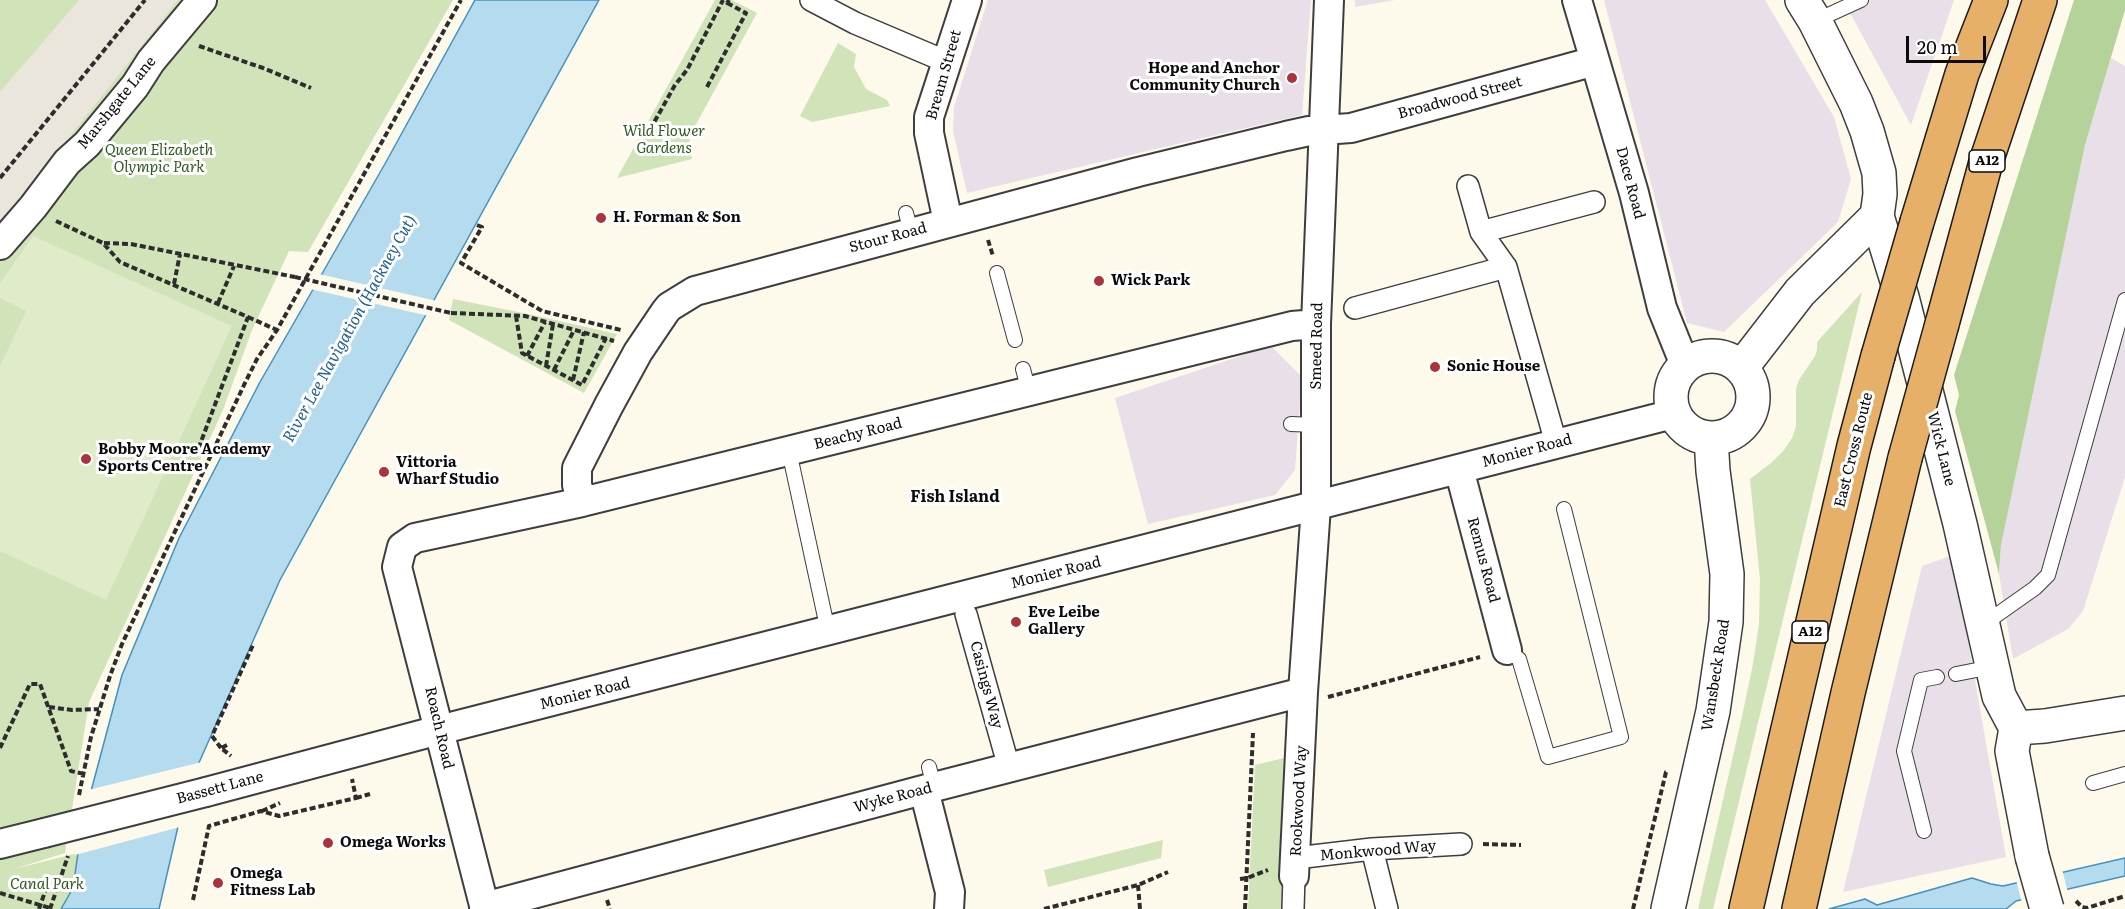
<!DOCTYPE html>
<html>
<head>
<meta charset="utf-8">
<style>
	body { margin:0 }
	#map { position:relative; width:2125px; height:909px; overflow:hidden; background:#fdf9eb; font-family:Literata,serif }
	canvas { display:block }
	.scale { position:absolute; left:1906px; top:36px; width:80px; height:27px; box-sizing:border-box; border:3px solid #0b0b0b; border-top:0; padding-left:8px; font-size:18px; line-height:21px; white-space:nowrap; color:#0b0b0b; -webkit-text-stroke:4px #fff; paint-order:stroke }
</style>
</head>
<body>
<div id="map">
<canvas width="2125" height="909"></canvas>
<div class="scale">20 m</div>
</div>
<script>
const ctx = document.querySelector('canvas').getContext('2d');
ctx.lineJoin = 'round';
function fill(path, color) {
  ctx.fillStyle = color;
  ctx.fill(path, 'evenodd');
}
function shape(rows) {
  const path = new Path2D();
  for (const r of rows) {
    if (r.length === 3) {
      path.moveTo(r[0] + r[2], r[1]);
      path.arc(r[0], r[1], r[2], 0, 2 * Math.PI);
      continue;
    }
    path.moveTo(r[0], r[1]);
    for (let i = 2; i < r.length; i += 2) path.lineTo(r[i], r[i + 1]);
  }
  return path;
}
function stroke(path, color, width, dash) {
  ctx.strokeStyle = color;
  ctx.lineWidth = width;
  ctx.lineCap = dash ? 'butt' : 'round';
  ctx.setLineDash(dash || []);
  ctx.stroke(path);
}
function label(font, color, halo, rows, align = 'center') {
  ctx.font = font + ' Literata,serif';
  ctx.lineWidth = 6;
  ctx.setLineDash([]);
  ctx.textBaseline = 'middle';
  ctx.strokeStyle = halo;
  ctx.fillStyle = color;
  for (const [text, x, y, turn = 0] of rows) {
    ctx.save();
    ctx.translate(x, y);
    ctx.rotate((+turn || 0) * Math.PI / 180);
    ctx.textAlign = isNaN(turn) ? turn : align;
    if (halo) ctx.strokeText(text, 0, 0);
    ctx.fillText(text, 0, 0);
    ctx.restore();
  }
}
fill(shape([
	[988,0,1311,0,1302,115,967,193,953,131,954,107],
	[1355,0,1395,0,1355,7],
	[1604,0,1765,0,1834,117,1851,179,1838,222,1724,332,1687,323],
	[1843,0,1954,0,1911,125],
	[2111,58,2125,66,2125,477,2083,611,2068,629,2013,659,1999,574,2001,545,2085,145],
	[1271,346,1302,377,1295,470,1275,495,1148,524,1115,398],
	[1953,555,2006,857,1843,892,1922,566]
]), '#e8dfe9');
fill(shape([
	[0,0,453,0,308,252,289,251,252,330,223,410,89,702,65,853,14,869,78,853,73,888,61,909,0,909],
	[715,0,732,0,757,13,689,137,692,159,617,178],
	[838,43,856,54,854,67,866,89,887,100,890,106,812,122,800,116],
	[1862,292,1713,909,1698,909,1741,721,1753,664,1759,624,1760,579,1750,479,1771,463,1784,450,1792,438,1796,426,1796,389,1799,380,1815,356,1817,350,1817,342],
	[453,299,533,315,617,334,584,393,449,320],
	[1297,755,1288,909,1248,909,1255,765],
	[1163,840,1161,858,1048,887,1044,870]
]), '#d0e3b9');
fill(shape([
	[2074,0,2125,0,2125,10,2085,145,2001,545,1999,574,1955,411,1959,395,1954,375]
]), '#b5d29a');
fill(shape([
	[33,236,232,326,106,600,0,551,0,366,26,311,0,298,0,283]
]), '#e0ebc9');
fill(shape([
	[79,0,178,0,21,198,0,221,0,92]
]), '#ebe6db');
const water = shape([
	[475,0,599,0,280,580,186,792,159,909,61,909,73,888,82,825,122,675,179,538,260,382,386,162,475,0],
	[2125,858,2125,876,2016,901,2006,909,1829,909,1865,899,1877,905,1972,878,1991,884,2003,886,2125,858]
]);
fill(water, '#b5dbef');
stroke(water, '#4491be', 1.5);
fill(shape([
	[319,274,437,301,429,316,310,289],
	[202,762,188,793,180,827,75,855,79,825,88,790],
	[2062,869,2068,893,2022,903,2016,880]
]), '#fdf9eb');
const service = shape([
	[1815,21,1861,0],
	[906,213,911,232],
	[997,273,1015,340],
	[1023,369,1029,392],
	[1291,424,1316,425],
	[789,451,828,631],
	[1984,624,2035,588,2048,575,2125,300],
	[1507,650,1519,659,1548,757,1621,737,1564,509],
	[1956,674,1992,667],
	[929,767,934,787],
	[2093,783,2125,774],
	[1924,831,1904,751,1921,680,1937,677]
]);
const pedestrian = shape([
	[811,0,855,23,947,62],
	[1468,186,1481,232,1506,267,1556,443],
	[1481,232,1594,202],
	[1355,308,1506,267],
	[966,614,1006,757],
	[1372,849,1387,909],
	[1296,858,1372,849,1461,844],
	[1293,909,1294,876]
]);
const minor = shape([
	[1577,0,1634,193,1662,308,1685,365],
	[948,222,929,133,929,117,967,0],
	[0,245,33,207,67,162,87,144,135,86,151,61,202,0],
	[1459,469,1507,650],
	[582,502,577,485,577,468,609,405,638,352,665,312,669,307,695,291,1138,172,1286,136,1309,131,1351,128,1595,61],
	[924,790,950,892,949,909],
	[206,792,439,730,1673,414],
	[0,844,44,833],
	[1294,876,1303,692,1316,506,1316,324,1329,0],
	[484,907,934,787,1303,692],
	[485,909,397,567,402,547,415,538,582,502,1292,326,1316,324]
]);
const tertiary = shape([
	[1802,0,1815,21,1856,103,1867,131,1879,173,1880,194,1877,216,1902,297,1960,524,1999,696,2016,728,2012,751,2032,856],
	[1712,397,41],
	[1742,367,1800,292,1877,216],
	[2016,728,2045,726,2125,713],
	[1668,909,1713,711,1726,622,1727,574,1713,471,1711,438]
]);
const trunk = shape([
	[1917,222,1962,74,1991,0],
	[1942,324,1986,162,2040,0],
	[1746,909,1854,446,1878,356],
	[1799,909,1848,693,1905,458]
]);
stroke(service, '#3e3e3e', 16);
stroke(pedestrian, '#3e3e3e', 24);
stroke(minor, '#3e3e3e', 32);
stroke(tertiary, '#3e3e3e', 36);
stroke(trunk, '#1c1c1c', 36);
stroke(shape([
	[199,46,263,68,311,88],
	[707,87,746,13,727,3],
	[637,153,675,85,687,70,723,0,727,3,729,0],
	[0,178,145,0],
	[56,221,103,243,120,262,248,317,199,447,213,452],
	[477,225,482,227,461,263,542,311,621,330],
	[988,240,993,256],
	[104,243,131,244,295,277],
	[174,284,180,254],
	[218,303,234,266],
	[451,313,525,316,614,341],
	[516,316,522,353,582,385,606,338],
	[248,317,277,330],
	[527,356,545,322],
	[546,366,553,324],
	[554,370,574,330],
	[573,380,584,332],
	[1328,697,1480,657],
	[49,707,72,710,99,709],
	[227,745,221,748,231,756],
	[0,748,30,684,40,684,71,771,84,774],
	[221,748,212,736,253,645],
	[79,795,91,737,110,676,122,644,244,385,257,359,277,330,461,0],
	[356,798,370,794],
	[262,811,280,803],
	[1483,844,1521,845],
	[1240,879,1247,878,1268,870],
	[1138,885,1140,909],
	[0,893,50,908],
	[193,900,209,826,261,811,279,816,356,798,352,779],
	[607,900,610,909],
	[2076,901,2082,907,2087,908,2125,896],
	[39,909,50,877],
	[50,909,68,856],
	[1044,909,1138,885,1168,872],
	[1245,909,1253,733],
	[1633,909,1666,772,1668,771]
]), '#2d2d2d', 4, [6, 3]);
stroke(service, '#fff', 14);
stroke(pedestrian, '#fff', 21);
stroke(minor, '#fff', 28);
stroke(tertiary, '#fff', 33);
stroke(trunk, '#e6b068', 33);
const minorBridge = shape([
	[44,833,206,792]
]);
const tertiaryBridge = shape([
	[2032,856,2047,909]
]);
const trunkBridge = shape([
	[1878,356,1917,222],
	[1905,458,1942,324]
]);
stroke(minorBridge, '#3e3e3e', 32, []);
stroke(tertiaryBridge, '#3e3e3e', 36, []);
stroke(trunkBridge, '#1c1c1c', 36, []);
stroke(shape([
	[295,277,451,313]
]), '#2d2d2d', 4, [6, 3]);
stroke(minorBridge, '#fff', 28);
stroke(tertiaryBridge, '#fff', 33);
stroke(trunkBridge, '#e6b068', 33);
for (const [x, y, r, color] of [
	[1292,78,6,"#ab333c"],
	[601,218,6,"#ab333c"],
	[1099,281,6,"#ab333c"],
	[1435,367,6,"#ab333c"],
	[86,459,6,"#ab333c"],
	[384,472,6,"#ab333c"],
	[1016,622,6,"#ab333c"],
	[328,843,6,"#ab333c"],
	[218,883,6,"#ab333c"]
]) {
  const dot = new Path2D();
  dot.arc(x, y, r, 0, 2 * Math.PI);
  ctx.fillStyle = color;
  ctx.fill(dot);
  stroke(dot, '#fff', 2);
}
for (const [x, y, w] of [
	[1987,161,36],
	[1810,632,36]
]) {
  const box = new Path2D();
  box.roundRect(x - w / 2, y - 11, w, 22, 4.5);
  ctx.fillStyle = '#fff';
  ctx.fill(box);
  stroke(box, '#0b0b0b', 1.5);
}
label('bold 14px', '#0b0b0b', null, [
	["A12",1987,161],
	["A12",1810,632]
]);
label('bold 15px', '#0b0b0b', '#fff', [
	["Hope and Anchor",1280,69,"right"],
	["Community Church",1280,86,"right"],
	["H. Forman & Son",613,218],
	["Wick Park",1111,281],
	["Sonic House",1447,367],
	["Bobby Moore Academy",98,450],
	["Sports Centre",98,467],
	["Vittoria",396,463],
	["Wharf Studio",396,480],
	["Eve Leibe",1028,613],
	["Gallery",1028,630],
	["Omega Works",340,843],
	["Omega",230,874],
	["Fitness Lab",230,891]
], 'left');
label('15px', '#0b0b0b', '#fff', [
	["Bream Street",944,75,-74],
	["Broadwood Street",1460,98,-15],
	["Marshgate Lane",117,103,-51],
	["Dace Road",1630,183,75],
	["Stour Road",888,238,-15],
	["Smeed Road",1317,346,-89],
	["Beachy Road",858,434,-14],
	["Wick Lane",1941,449,76],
	["East Cross Route",1854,450,-76],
	["Monier Road",1527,451,-15],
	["Remus Road",1483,560,75],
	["Monier Road",1056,573,-14],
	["Wansbeck Road",1716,675,-81],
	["Casings Way",986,685,75],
	["Monier Road",585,694,-14],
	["Roach Road",439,728,77],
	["Bassett Lane",220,788,-15],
	["Wyke Road",893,798,-15],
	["Rookwood Way",1299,801,-87],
	["Monkwood Way",1378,851,-5]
]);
label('italic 15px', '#305a23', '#fff', [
	["Wild Flower",664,132],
	["Gardens",664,149],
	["Queen Elizabeth",159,151],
	["Olympic Park",159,168],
	["Canal Park",47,885]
]);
label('italic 16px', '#23628e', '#fff', [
	["River Lee Navigation (Hackney Cut)",350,329,-61]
]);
label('bold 16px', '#0b0b0b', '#fff', [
	["Fish Island",955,497]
]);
</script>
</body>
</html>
